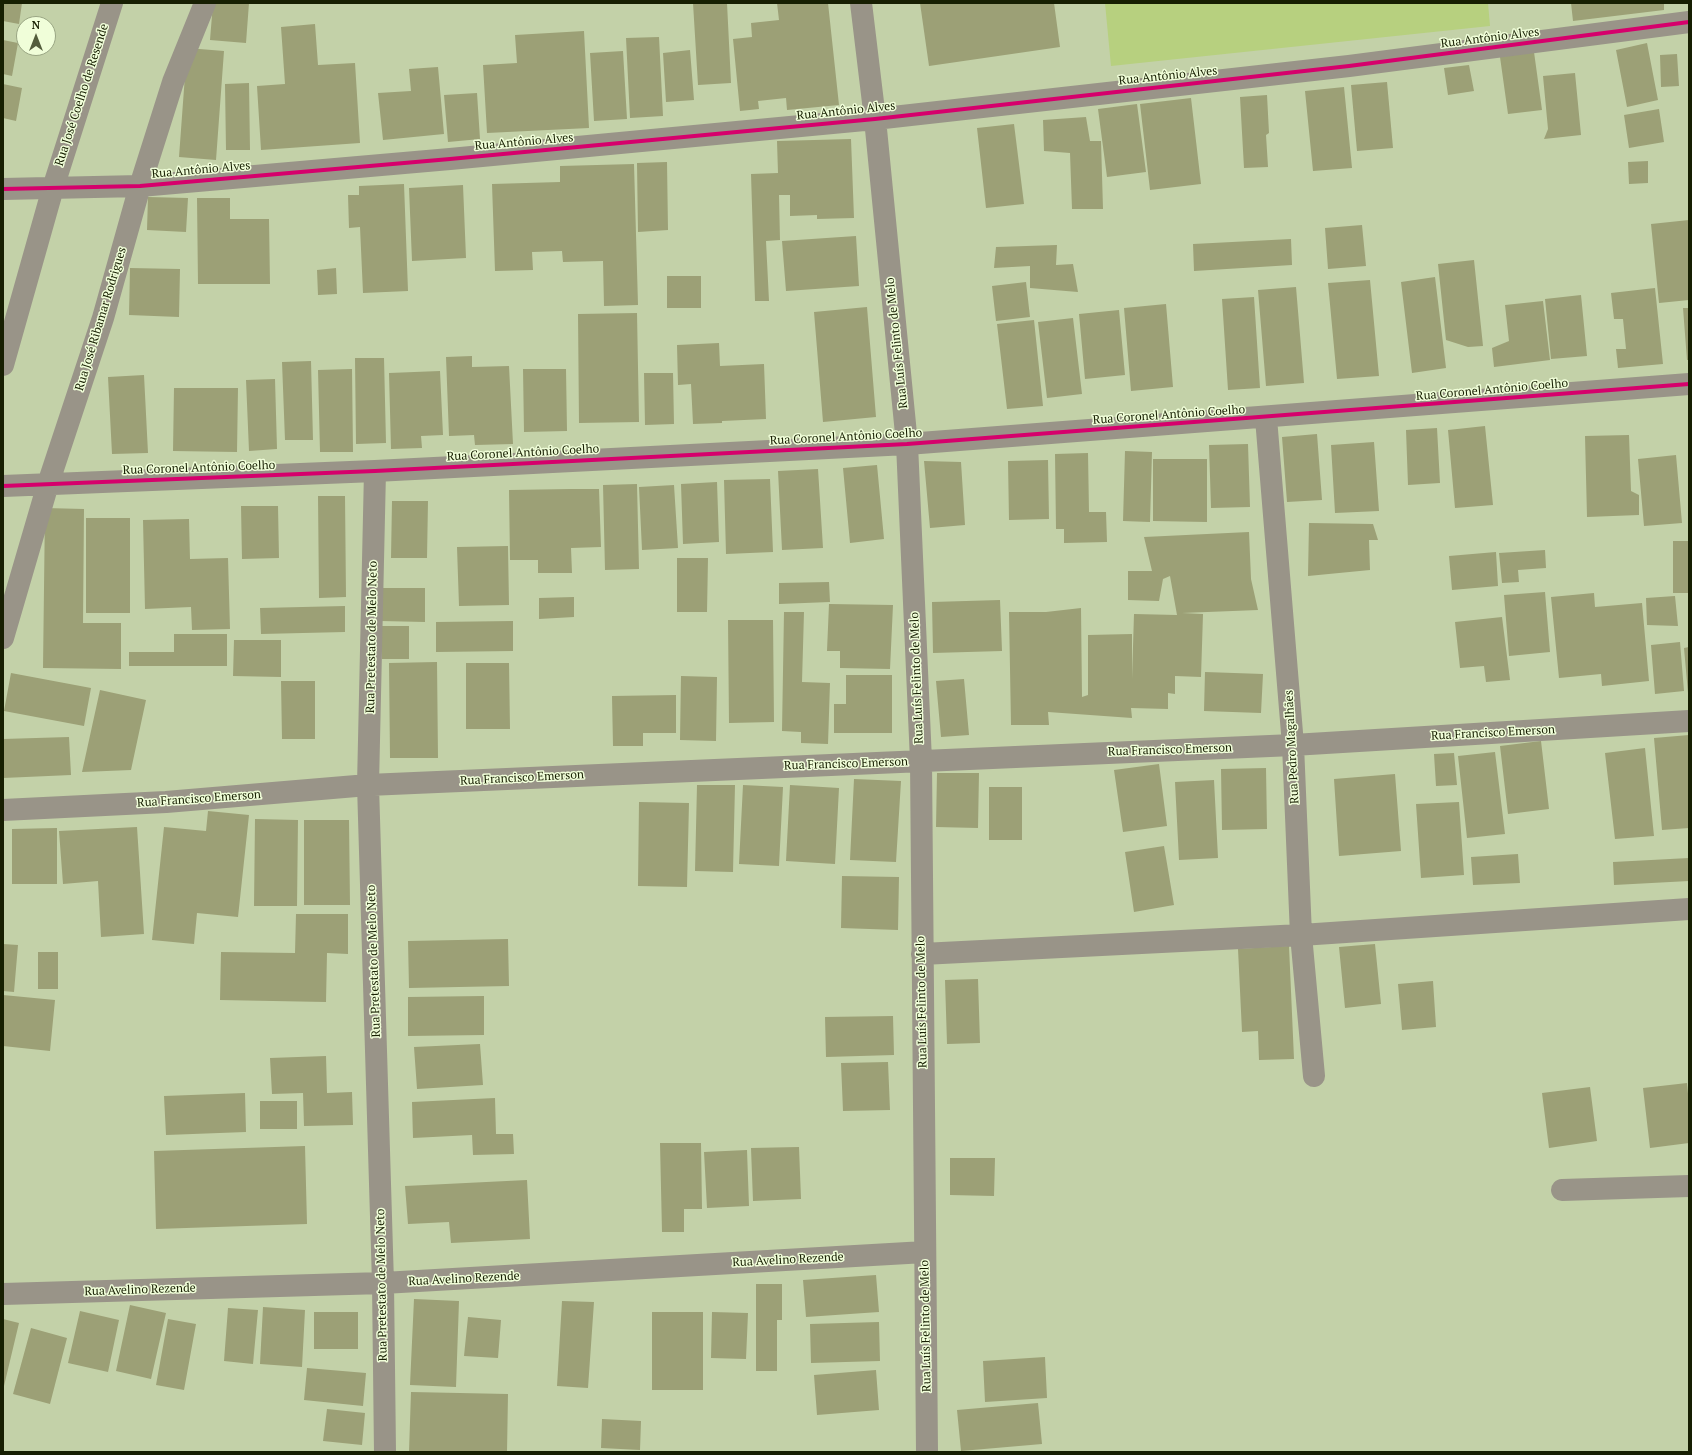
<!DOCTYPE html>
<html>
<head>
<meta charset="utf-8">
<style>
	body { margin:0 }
	#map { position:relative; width:1692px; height:1455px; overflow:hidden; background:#c3d1a8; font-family:"PT Serif",serif }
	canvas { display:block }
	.frame { position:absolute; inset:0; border:4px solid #171f02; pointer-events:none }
	.north { position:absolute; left:16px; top:16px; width:40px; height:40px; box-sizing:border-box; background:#f0fed9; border:1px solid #99a583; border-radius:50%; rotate:0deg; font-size:11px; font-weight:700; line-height:16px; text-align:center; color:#171f02 }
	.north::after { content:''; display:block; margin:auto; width:14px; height:18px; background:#535d3c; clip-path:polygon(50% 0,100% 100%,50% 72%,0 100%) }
</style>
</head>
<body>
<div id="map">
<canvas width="1692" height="1455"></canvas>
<div class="frame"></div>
<div class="north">N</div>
</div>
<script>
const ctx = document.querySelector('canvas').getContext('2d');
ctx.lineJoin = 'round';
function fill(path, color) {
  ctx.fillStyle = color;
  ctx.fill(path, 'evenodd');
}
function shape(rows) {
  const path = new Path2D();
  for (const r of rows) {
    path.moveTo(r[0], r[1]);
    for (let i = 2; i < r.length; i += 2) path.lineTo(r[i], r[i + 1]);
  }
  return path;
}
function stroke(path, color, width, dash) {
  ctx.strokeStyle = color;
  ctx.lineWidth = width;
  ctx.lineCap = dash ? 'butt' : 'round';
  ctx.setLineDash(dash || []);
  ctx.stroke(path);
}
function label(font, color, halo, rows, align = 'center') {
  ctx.font = font + ' "PT Serif",serif';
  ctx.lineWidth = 3;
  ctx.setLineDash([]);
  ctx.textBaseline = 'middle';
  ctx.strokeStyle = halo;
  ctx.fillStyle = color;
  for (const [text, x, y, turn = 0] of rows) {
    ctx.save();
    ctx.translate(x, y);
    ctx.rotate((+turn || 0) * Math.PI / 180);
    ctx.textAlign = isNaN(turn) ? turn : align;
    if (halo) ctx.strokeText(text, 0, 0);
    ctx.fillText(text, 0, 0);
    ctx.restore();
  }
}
fill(shape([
	[1105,3,1488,3,1490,26,1111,66]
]), '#b7d07f');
fill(shape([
	[3,3,22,3,19,24,3,21],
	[213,3,249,3,246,43,210,40],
	[693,3,727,3,731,83,698,85],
	[777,3,828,3,839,105,787,110,786,98,758,101,759,109,740,111,733,39,752,37,751,23,779,20],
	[920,3,1054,3,1060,47,929,66],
	[1571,3,1664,3,1664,10,1573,21],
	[315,24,318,65,355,63,360,143,261,150,257,86,285,84,281,27],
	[584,31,589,128,487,133,483,65,517,63,515,35],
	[659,37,663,116,630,118,626,38],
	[3,40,18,43,12,76,3,74],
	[1647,43,1658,100,1627,107,1616,50],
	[187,48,224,51,216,160,179,157],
	[690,50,694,100,666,102,663,53],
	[623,51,627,119,594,121,590,53],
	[1534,52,1542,110,1508,114,1500,57],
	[1677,54,1679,86,1661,87,1660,55],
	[1469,65,1474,91,1448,95,1444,68],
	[438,67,444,134,383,140,378,93,411,91,409,69],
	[1575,73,1581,135,1544,139,1548,129,1543,76],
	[1387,82,1393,148,1357,151,1351,85],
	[249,83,250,150,226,150,225,84],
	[3,84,22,88,16,121,3,118],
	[1344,87,1352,168,1313,171,1305,91],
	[477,93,480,139,448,142,444,95],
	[1267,95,1269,133,1266,135,1268,167,1244,168,1240,97],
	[1191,98,1201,184,1150,190,1140,104],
	[1137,104,1146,172,1107,177,1098,109],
	[1659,109,1664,142,1629,148,1624,115],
	[1086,117,1090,141,1101,141,1103,209,1072,209,1070,153,1044,151,1043,120],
	[1014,124,1024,204,986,208,977,128],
	[851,139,854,218,817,219,817,215,790,216,790,195,779,195,780,240,766,241,769,301,755,301,751,174,778,173,777,141],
	[1648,161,1648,183,1629,184,1628,162],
	[667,162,668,230,638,232,637,163],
	[634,164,638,305,604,306,603,261,563,262,562,251,532,252,533,270,495,271,492,184,560,182,560,166],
	[404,184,408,291,363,293,360,227,349,228,348,195,359,195,359,186],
	[463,185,466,258,412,261,409,188],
	[148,197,188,198,186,232,147,230],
	[197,198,230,198,230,219,269,219,270,284,198,284],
	[1689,220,1689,300,1659,303,1651,224],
	[1362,225,1366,266,1328,269,1325,228],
	[856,236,859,286,786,291,782,241],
	[1291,239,1292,265,1194,271,1193,244],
	[1057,245,1056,265,1073,264,1078,292,1030,288,1030,266,994,268,996,247],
	[1474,260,1483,346,1468,347,1446,340,1438,264],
	[130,268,180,269,179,317,129,315],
	[336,268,337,294,318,295,317,270],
	[667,276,701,276,701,308,667,308],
	[1435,277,1446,368,1412,373,1401,282],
	[1370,280,1379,376,1337,379,1328,283],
	[1026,282,1030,317,996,321,992,286],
	[1296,287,1304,383,1266,386,1258,290],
	[1655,288,1663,364,1618,368,1616,349,1626,349,1623,319,1614,319,1611,293],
	[1581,295,1587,356,1551,359,1545,299],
	[1254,297,1260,388,1228,390,1222,299],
	[1543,301,1550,360,1494,367,1492,348,1509,341,1505,305],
	[1166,304,1173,387,1131,391,1124,308],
	[867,307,876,417,823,422,814,312],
	[1683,308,1689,308,1689,360,1687,360],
	[1119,310,1125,375,1085,379,1079,314],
	[637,313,639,422,579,423,578,314],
	[1073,318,1082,394,1047,398,1038,322],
	[1034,320,1043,406,1007,409,997,324],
	[719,343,720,366,764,364,766,419,722,421,722,423,693,424,691,384,678,385,677,345],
	[472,356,472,367,509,366,513,444,475,445,474,435,449,436,446,357],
	[355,358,384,358,386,443,356,444],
	[311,361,313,440,285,440,282,362],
	[352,369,353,452,320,452,318,370],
	[523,369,566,369,567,431,524,432],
	[440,371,443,435,421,436,422,448,391,449,389,373],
	[644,373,673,373,674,424,645,425],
	[144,375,148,453,112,454,108,377],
	[275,379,277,449,249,451,246,380],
	[174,388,238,388,237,452,173,451],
	[1485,426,1493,505,1455,508,1448,430],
	[1437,428,1440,483,1408,485,1406,430],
	[1317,434,1322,500,1287,502,1282,437],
	[1629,435,1631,491,1639,495,1639,515,1587,517,1585,436],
	[1374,442,1379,511,1335,513,1331,445],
	[1248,444,1250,507,1211,508,1209,445],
	[1125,451,1152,452,1150,522,1123,521],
	[1088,453,1089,512,1106,512,1107,542,1064,543,1064,529,1056,529,1055,454],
	[1676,455,1682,523,1644,526,1638,459],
	[1153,459,1207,459,1207,522,1153,521],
	[1048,460,1049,519,1009,520,1008,461],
	[924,461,961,462,965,525,930,528],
	[877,465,884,539,850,543,843,468],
	[818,469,823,548,782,550,778,471],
	[770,479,773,552,726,554,724,480],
	[717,482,719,542,683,544,681,484],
	[637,484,639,569,605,570,603,485],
	[674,485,678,548,642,550,639,487],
	[571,489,599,489,601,547,571,548,572,573,538,573,538,560,510,560,509,490],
	[318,496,345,496,346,597,319,598],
	[392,501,428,501,427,558,391,558],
	[241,506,278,506,279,558,242,559],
	[45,508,84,509,83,623,121,623,121,669,43,668],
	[86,518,130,518,130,613,86,613],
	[189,519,190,559,228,558,230,629,192,630,191,607,145,609,143,520],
	[1309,523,1373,524,1378,540,1369,540,1370,570,1308,576],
	[1249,532,1251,579,1258,610,1182,613,1203,614,1201,677,1175,676,1175,694,1168,693,1168,709,1131,708,1132,718,1048,712,1049,725,1011,725,1009,612,1046,612,1081,608,1082,697,1088,695,1088,635,1132,634,1132,679,1134,614,1177,615,1170,576,1163,579,1159,601,1128,600,1128,571,1152,571,1144,537],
	[1673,541,1689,541,1689,593,1673,593],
	[508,546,509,605,459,606,457,547],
	[1545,550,1546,568,1518,570,1519,582,1502,583,1499,553],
	[1496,552,1498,586,1452,590,1449,556],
	[677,558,708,558,707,612,677,612],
	[829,582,830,602,779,604,779,583],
	[382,588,425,588,425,622,381,621],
	[1545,592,1550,652,1509,656,1504,595],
	[1594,593,1595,607,1642,603,1649,681,1602,686,1601,674,1559,678,1551,597],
	[1675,596,1678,626,1647,625,1646,598],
	[574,597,574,617,539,619,539,598],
	[1000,600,1002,651,933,653,932,602],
	[829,604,893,605,890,669,840,668,840,651,827,651],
	[345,606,345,632,261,634,260,608],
	[784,612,804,612,802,682,830,683,828,744,801,743,801,732,782,731],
	[1502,617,1510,680,1486,682,1484,666,1460,668,1455,622],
	[728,620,773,620,774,722,729,723],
	[513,621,513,651,436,652,436,622],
	[382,626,409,626,409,659,382,659],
	[174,634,227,634,227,666,129,666,129,652,174,652],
	[234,640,281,640,281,677,233,676],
	[1680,642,1684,691,1655,694,1651,645],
	[1689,647,1689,693,1688,693,1684,648],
	[437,662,438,758,390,758,389,663],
	[466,663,509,663,510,729,466,729],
	[1205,672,1263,674,1261,713,1204,711],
	[11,673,91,688,84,726,4,711],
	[846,675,892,675,892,733,834,733,834,704,846,704],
	[681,676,717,677,716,741,680,740],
	[964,679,969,735,941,737,936,681],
	[281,681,315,681,315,739,282,739],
	[100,690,146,700,131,770,82,772],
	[676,695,676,733,643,733,643,746,613,746,612,696],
	[1689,735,1689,828,1662,830,1654,738],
	[69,737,71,775,3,778,3,739],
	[1541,741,1549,809,1508,814,1500,746],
	[1645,748,1654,836,1615,839,1605,753],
	[1495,752,1505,834,1467,838,1458,756],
	[1454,753,1457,785,1436,786,1434,754],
	[1159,764,1167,826,1123,832,1114,770],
	[1266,768,1267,829,1222,830,1221,769],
	[937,773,979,773,978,828,936,827],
	[1395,774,1401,851,1339,856,1334,779],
	[854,779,901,781,896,862,850,860],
	[1214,780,1218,858,1179,860,1175,782],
	[697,785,735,785,733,872,695,871],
	[743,785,783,787,779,866,739,864],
	[790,785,839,788,835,864,786,861],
	[989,787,1022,787,1022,840,989,840],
	[639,802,689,803,687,887,638,886],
	[1459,802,1464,875,1421,878,1416,804],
	[208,811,249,815,238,917,197,913,194,944,152,940,164,827,206,831],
	[255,819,298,820,297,906,254,906],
	[304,820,349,820,350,905,304,905],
	[137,827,144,934,101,937,98,881,63,884,59,831],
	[57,828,57,884,12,884,12,829],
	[1164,846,1174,905,1134,912,1125,852],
	[1518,854,1520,883,1473,885,1471,857],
	[1689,858,1689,881,1614,885,1613,862],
	[842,876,899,877,898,930,841,928],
	[296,914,348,914,348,954,327,953,326,1002,220,1000,221,952,295,953],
	[508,939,509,986,409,988,408,941],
	[3,944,18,945,14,992,3,991],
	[1375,944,1381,1004,1345,1008,1339,947],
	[1289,946,1294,1059,1259,1060,1258,1031,1242,1032,1238,949],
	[38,952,58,952,58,989,38,989],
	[978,979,980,1043,947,1044,945,980],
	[1433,981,1436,1027,1402,1030,1398,984],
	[3,995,55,1000,50,1051,3,1046],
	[484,996,484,1035,408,1036,408,997],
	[893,1016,894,1055,826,1057,825,1017],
	[480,1044,483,1085,417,1089,414,1047],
	[326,1056,327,1093,352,1092,353,1125,304,1126,303,1093,272,1094,270,1058],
	[888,1062,890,1110,843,1111,841,1063],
	[1687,1083,1689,1104,1689,1143,1650,1148,1643,1088],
	[1590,1087,1597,1141,1549,1148,1542,1093],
	[245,1093,246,1132,166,1135,164,1096],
	[495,1098,496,1134,513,1134,514,1154,473,1155,472,1135,413,1138,412,1102],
	[260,1101,297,1101,297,1129,260,1129],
	[660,1143,701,1143,702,1209,684,1209,684,1232,662,1232],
	[305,1146,307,1224,156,1229,154,1151],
	[799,1147,801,1199,753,1201,751,1148],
	[747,1150,749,1206,707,1208,704,1152],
	[950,1158,995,1158,994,1196,950,1195],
	[527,1180,530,1239,451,1243,449,1222,408,1224,405,1186],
	[876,1275,879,1312,806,1317,803,1280],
	[756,1284,782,1284,782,1320,777,1320,777,1371,756,1371],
	[414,1299,459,1301,456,1387,410,1385],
	[562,1301,594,1302,588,1388,557,1386],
	[130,1305,166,1313,151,1379,116,1371],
	[263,1307,305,1310,302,1367,260,1364],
	[228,1308,258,1310,253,1364,224,1361],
	[80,1311,119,1320,108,1372,68,1363],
	[314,1312,358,1312,358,1349,314,1349],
	[652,1312,703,1312,703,1390,652,1390],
	[712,1312,748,1313,746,1359,711,1358],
	[468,1317,501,1320,498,1358,464,1356],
	[3,1319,19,1323,4,1386,3,1386],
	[168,1319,196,1324,184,1390,156,1385],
	[879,1322,880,1361,811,1363,810,1324],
	[31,1328,67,1338,50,1404,13,1394],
	[1045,1357,1047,1398,985,1402,983,1361],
	[307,1368,366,1373,363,1406,304,1400],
	[876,1370,879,1410,817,1415,814,1375],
	[411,1392,508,1394,507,1452,409,1452],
	[1038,1403,1042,1444,961,1451,957,1410],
	[327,1409,365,1413,362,1445,323,1441],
	[602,1419,641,1421,640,1450,601,1448]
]), '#9ca076');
stroke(shape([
	[861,3,875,119,907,444,921,761,927,1452],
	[3,189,140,186,450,159,875,119,1349,66,1689,22],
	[3,365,53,188,112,3],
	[1266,418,1293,745,1301,935,1314,1076],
	[375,471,368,785,383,1283,385,1452],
	[3,486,375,471,907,444,1689,384],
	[3,638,48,484,103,318,140,186,173,82,205,3],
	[3,810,166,802,368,785,1293,745,1689,721],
	[922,954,1301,935,1689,909],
	[1562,1190,1689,1186],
	[3,1294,383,1283,925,1252]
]), '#999488', 22);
stroke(shape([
	[3,189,140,186,450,159,875,119,1349,66,1689,22],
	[3,486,375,471,907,444,1689,384]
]), '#d6006c', 4);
label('12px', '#171f02', '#f0fed9', [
	["Rua Antônio Alves",1490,38,-7],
	["Rua Antônio Alves",1168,76,-6],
	["Rua José Coelho de Resende",82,95,-72],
	["Rua Antônio Alves",846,111,-6],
	["Rua Antônio Alves",524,142,-5],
	["Rua Antônio Alves",201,170,-5],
	["Rua José Ribamar Rodrigues",101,319,-73],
	["Rua Luís Felinto de Melo",897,343,-96],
	["Rua Coronel Antônio Coelho",1492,390,-5],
	["Rua Coronel Antônio Coelho",1169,415,-4],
	["Rua Coronel Antônio Coelho",846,437,-3],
	["Rua Coronel Antônio Coelho",523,453,-3],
	["Rua Coronel Antônio Coelho",199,468,-2],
	["Rua Pretestato de Melo Neto",372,637,-89],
	["Rua Luís Felinto de Melo",917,678,-92],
	["Rua Francisco Emerson",1493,733,-3],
	["Rua Pedro Magalhães",1292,747,-93],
	["Rua Francisco Emerson",1170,750,-2],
	["Rua Francisco Emerson",846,764,-2],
	["Rua Francisco Emerson",522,778,-3],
	["Rua Francisco Emerson",199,799,-4],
	["Rua Pretestato de Melo Neto",374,961,-92],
	["Rua Luís Felinto de Melo",922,1002,-91],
	["Rua Avelino Rezende",788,1260,-3],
	["Rua Avelino Rezende",464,1279,-3],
	["Rua Pretestato de Melo Neto",382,1285,-91],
	["Rua Avelino Rezende",140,1290,-2],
	["Rua Luís Felinto de Melo",926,1326,-91]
]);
</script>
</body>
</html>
